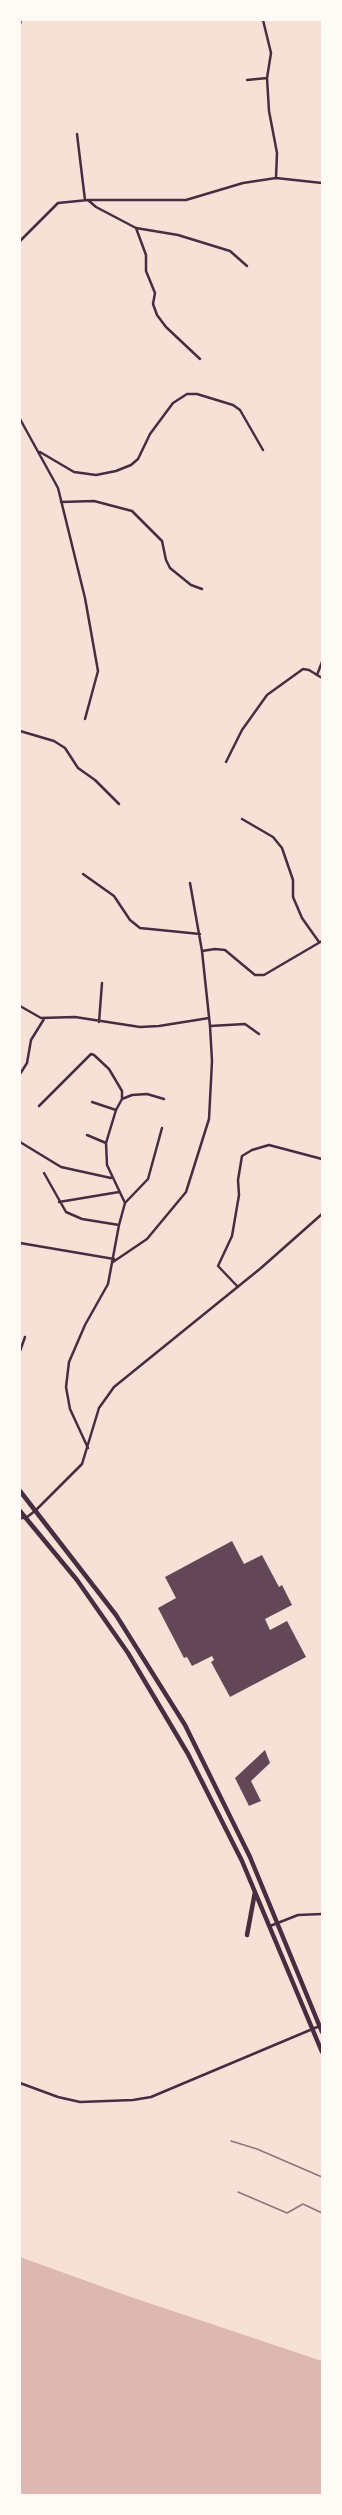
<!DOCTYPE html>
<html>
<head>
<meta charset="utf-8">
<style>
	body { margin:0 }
	#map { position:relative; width:342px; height:2515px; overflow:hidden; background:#f7e1d7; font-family:"Noto Sans",sans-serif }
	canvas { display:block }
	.frame { position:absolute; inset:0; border:21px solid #fffaf5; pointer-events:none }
</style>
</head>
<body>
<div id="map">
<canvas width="342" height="2515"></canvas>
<div class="frame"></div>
</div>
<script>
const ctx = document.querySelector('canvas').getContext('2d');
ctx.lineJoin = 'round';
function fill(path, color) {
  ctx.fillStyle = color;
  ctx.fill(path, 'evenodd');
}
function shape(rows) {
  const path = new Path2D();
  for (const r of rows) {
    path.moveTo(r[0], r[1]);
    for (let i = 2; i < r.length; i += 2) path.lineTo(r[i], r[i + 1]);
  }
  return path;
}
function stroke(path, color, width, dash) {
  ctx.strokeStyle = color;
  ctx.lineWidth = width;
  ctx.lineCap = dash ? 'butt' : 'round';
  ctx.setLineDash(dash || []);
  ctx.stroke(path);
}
fill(shape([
	[20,2257,128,2296,322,2361,322,2495,20,2495]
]), '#dcb8b0');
fill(shape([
	[232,1541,244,1564,262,1555,279,1587,282,1585,292,1605,265,1619,270,1630,287,1621,306,1657,230,1697,211,1662,214,1660,212,1656,192,1666,187,1657,184,1658,158,1608,176,1598,165,1577],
	[265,1750,270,1763,251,1781,261,1801,249,1806,235,1778]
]), '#644757');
stroke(shape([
	[263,20,271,53,267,78],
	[20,24,21,20],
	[247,80,267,78,269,111,277,153,276,178],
	[77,134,85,200],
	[88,200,186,200,243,183,276,178,322,183],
	[136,228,146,255,146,271,155,293,153,304,157,315,166,327,200,359],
	[20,241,58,203,88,200,96,207,136,228,178,235,230,251,247,266],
	[20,419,58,488,85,598,98,671,85,719],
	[40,452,74,472,96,475,116,471,131,465,138,459,150,434,173,403,187,394,197,394,233,405,240,410,263,450],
	[61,502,94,501,132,511,162,541,166,560,170,568,191,585,202,589],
	[317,675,322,662],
	[20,731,54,741,65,748,78,768,95,780,119,804],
	[226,762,242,730,267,695,303,669,309,670,322,678],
	[242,819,273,837,282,848,293,880,293,897,302,918,319,942],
	[83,874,114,896,130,920,140,928,200,934],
	[202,951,215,949,225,950,255,975,264,975,322,941],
	[20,1006,41,1018,75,1017,140,1027,159,1026,209,1018],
	[99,1022,102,983],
	[210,1026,245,1024,259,1034],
	[20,1074,27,1063,31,1040,44,1019],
	[92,1102,116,1110],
	[39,1106,91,1054,94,1055,109,1069,122,1091,122,1099],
	[87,1135,106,1143],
	[20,1142,61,1167,111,1178],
	[44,1173,66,1212,82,1219,119,1225],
	[59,1202,119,1192],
	[125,1203,107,1165,106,1143,116,1110,122,1099,132,1095,147,1094,164,1099],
	[20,1243,114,1259],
	[113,1262,147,1239,186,1192,209,1119,212,1061,210,1026,202,951,190,883],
	[238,1287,218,1266,232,1236,239,1195,238,1180,242,1156,252,1150,269,1145,322,1159],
	[20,1351,25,1337],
	[88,1448,70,1409,66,1387,69,1362,85,1325,108,1284,119,1225,125,1203,148,1179,162,1128],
	[20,1518,26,1518,36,1510,82,1464,99,1408,114,1387,261,1268,322,1214],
	[270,1926,298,1915,322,1914],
	[20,2083,58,2097,80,2102,133,2100,151,2097,322,2025]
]), '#4a2c40', 2.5);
stroke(shape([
	[20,1491,116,1615,185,1725,250,1857,322,2032],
	[20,1511,77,1580,128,1653,188,1754,242,1861,322,2052],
	[247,1935,255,1892]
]), '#4a2c40', 4.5);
stroke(shape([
	[231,2141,257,2149,322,2177],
	[238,2192,287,2213,303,2204,322,2213]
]), '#8f747c', 1.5);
</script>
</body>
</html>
